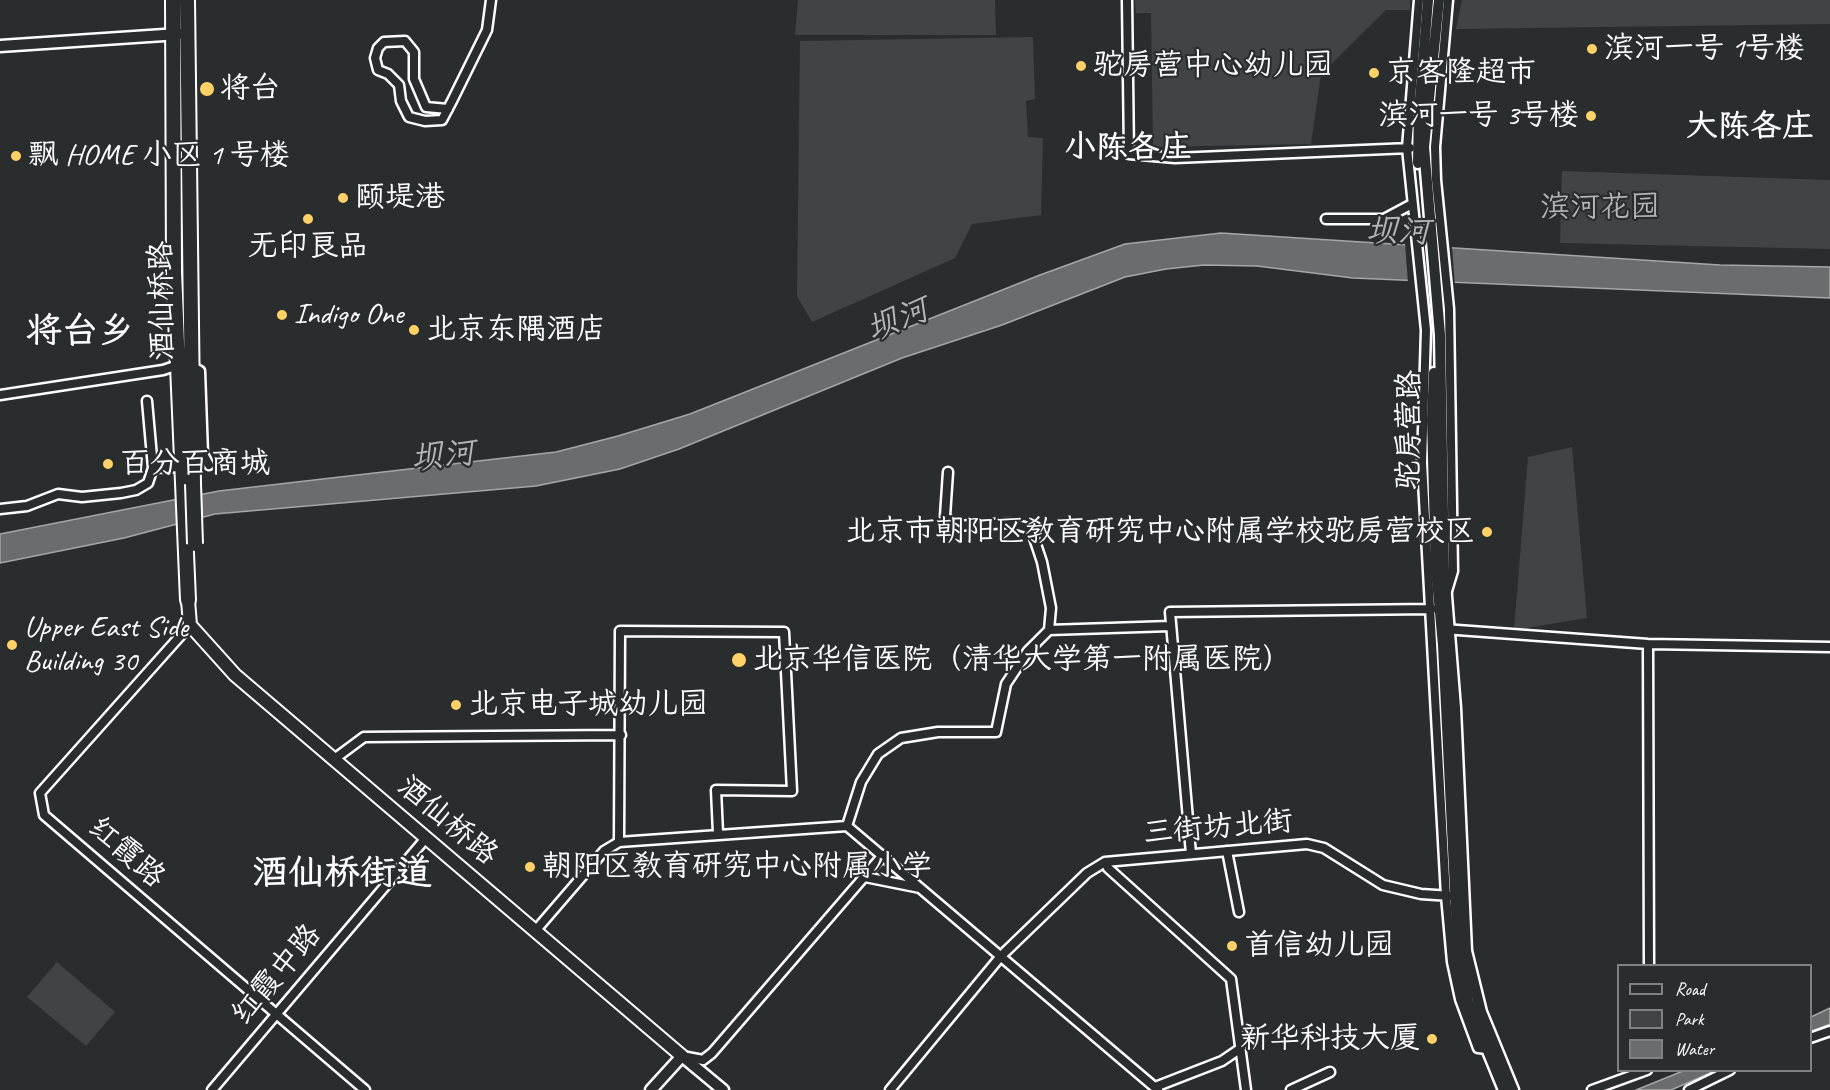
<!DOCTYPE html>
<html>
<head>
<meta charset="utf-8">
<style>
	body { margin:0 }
	#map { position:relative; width:1830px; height:1090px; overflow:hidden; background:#2a2d2e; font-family:Caveat,sans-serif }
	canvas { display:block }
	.legend { position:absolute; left:1617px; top:964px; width:195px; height:108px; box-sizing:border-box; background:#2a2d2e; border:2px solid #7f8182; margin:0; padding:8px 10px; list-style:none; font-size:18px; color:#fff }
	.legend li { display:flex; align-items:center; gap:12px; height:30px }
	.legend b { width:30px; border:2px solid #7f8182 }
</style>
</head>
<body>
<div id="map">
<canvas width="1830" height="1090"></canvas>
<ul class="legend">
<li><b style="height:8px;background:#2a2d2e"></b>Road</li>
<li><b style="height:16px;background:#414445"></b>Park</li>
<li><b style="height:16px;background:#6a6c6d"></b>Water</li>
</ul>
</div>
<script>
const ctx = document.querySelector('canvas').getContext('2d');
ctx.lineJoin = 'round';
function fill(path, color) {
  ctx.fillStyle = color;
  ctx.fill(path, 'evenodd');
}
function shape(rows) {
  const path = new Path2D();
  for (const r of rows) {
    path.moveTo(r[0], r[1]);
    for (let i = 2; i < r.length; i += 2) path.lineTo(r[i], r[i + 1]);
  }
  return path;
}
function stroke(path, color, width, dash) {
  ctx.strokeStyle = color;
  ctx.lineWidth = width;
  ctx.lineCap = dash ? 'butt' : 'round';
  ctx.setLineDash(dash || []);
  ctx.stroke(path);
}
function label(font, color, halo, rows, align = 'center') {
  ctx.font = font + ' Caveat,"LXGW WenKai TC",sans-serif';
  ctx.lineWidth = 4.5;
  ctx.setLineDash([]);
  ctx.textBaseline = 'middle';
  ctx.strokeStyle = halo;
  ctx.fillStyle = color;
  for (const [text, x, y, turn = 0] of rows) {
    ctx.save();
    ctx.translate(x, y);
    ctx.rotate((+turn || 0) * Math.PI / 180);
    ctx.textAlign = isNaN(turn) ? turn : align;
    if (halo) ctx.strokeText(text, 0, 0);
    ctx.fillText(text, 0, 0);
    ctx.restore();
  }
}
fill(shape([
	[798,0,995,0,996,35,795,35],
	[1135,0,1410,0,1410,10,1386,10,1321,74,1311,144,1153,147,1151,13,1136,13],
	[1462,0,1830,0,1830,24,1456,29],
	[1033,37,1035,99,1026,101,1028,137,1043,138,1041,215,972,224,955,258,812,322,797,296,800,41],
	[1562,171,1830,180,1830,249,1560,243],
	[1572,447,1587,618,1514,630,1528,457],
	[57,962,115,1012,86,1046,27,997]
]), '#414445');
const water = shape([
	[1221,233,1720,265,1830,267,1830,298,1353,278,1257,266,1204,265,1166,269,1125,277,1002,325,902,358,679,449,620,469,536,486,215,514,124,538,0,563,0,534,219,491,556,452,618,436,690,414,1040,275,1125,244,1221,233],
	[1830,1008,1830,1024,1811,1032,1811,1017,1830,1008],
	[1683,1071,1715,1071,1671,1090,1636,1090,1683,1071]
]);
fill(water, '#6a6c6d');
stroke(water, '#a6a7a7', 1.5);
fill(shape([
	[1405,243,1452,247,1455,286,1408,283]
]), '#2a2d2e');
const minor = shape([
	[1127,0,1129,154,1175,158,1410,148],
	[1419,0,1407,148,1426,330,1422,463,1446,896,1452,962,1460,999,1478,1048,1487,1049],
	[448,109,426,107,414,79,414,52,405,41,384,42,378,48,375,58,378,70,388,74,399,85,401,101,409,117,425,121,442,120,452,101,487,30,491,0],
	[1326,219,1384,219,1412,204],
	[0,395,163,370,178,365,191,366,200,371,203,454,209,465],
	[153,468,181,467],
	[0,509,27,506,58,494,82,497,121,493,136,490,148,483,153,468,147,401],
	[1447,591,1453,571,1449,309,1436,180,1435,147,1448,0],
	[190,625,40,793,44,815,365,1090],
	[1444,629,1648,644,1830,647],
	[1049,630,1170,626],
	[1648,644,1649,966],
	[333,760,364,737,621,735],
	[847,826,861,782,878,754,901,738,938,732,996,732,1006,684,1028,651,1049,630,1051,608,1042,562,1031,529,1011,523,954,526,945,516,948,472],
	[619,842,620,631,784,632,792,791,716,790,718,833],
	[1227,851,1239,912],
	[1191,854,1170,612,1432,609],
	[1105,862,1108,868,1231,979,1246,1090],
	[865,877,920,888],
	[536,930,604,851,619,842,847,826,1158,1090],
	[1810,1038,1830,1031],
	[682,1056,703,1060,712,1053,883,855],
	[1155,1087,1222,1061,1241,1048],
	[212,1090,426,838],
	[890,1090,1001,956,1087,873,1105,862,1307,844,1324,848,1383,885,1421,894,1451,896],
	[1291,1090,1330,1072],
	[1592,1090,1647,1070],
	[1689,1090,1730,1070]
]);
const tertiary = shape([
	[1439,0,1424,147,1440,335,1444,571,1455,708,1466,951,1481,1012,1513,1090],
	[0,46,179,34],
	[1418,163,1419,111,1428,0],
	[1434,373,1432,420,1436,569,1443,645,1458,950,1468,1002,1504,1090],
	[651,1090,682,1056,723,1090]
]);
const secondary = shape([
	[188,600,190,625,235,675,682,1056]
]);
const primary = shape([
	[173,0,174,272,188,600],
	[187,0,193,484]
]);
stroke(minor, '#fff', 13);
stroke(tertiary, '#fff', 15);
stroke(secondary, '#fff', 16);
stroke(primary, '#fff', 18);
stroke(minor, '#2a2d2e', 8);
stroke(tertiary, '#2a2d2e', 10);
stroke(secondary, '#2a2d2e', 12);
stroke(primary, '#2a2d2e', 14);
const primaryBridge = shape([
	[193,484,195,544]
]);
stroke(primaryBridge, '#fff', 18, []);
stroke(primaryBridge, '#2a2d2e', 14);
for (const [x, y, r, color] of [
	[1592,49,6,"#ffd166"],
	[1081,66,6,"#ffd166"],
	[1374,73,6,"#ffd166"],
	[207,89,8,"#ffd166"],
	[1591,116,6,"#ffd166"],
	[16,156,6,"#ffd166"],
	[343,198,6,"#ffd166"],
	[308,219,6,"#ffd166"],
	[282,315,6,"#ffd166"],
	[414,330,6,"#ffd166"],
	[108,464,6,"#ffd166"],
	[1487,532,6,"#ffd166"],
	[12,645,6,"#ffd166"],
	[739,660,8,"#ffd166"],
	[456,705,6,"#ffd166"],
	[530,867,6,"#ffd166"],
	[1232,946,6,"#ffd166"],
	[1432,1039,6,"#ffd166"]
]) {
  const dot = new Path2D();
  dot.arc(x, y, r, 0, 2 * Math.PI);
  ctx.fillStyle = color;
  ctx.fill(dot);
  stroke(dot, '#2a2d2e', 2);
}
label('30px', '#fff', '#2a2d2e', [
	["滨河一号 1号楼",1604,49],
	["驼房营中心幼儿园",1093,66],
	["京客隆超市",1386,73],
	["将台",220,89],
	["滨河一号 3号楼",1579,116,"right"],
	["飘 HOME 小区 1 号楼",28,156],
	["颐堤港",355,198],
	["无印良品",308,247,"center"],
	["Indigo One",294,315],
	["北京东隅酒店",426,330],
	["百分百商城",120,464],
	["北京市朝阳区教育研究中心附属学校驼房营校区",1475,532,"right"],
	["Upper East Side",24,628],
	["Building 30",24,662],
	["北京华信医院（清华大学第一附属医院）",752,660],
	["北京电子城幼儿园",468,705],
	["朝阳区教育研究中心附属小学",542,867],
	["首信幼儿园",1244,946],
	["新华科技大厦",1420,1039,"right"]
], 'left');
label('30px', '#b3b4b5', '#2a2d2e', [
	["滨河花园",1600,208]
]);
label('30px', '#fff', '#2a2d2e', [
	["酒仙桥路",163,301,-91],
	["驼房营路",1410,430,-90],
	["酒仙桥路",447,821,40],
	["三街坊北街",1218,828,-5],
	["红霞路",126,853,41],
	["红霞中路",277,975,-50]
]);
label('bold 32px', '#fff', '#2a2d2e', [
	["大陈各庄",1750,128],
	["小陈各庄",1128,149]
]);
label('italic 32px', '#b4b6b6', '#2a2d2e', [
	["坝河",1398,233,1],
	["坝河",898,321,-22],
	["坝河",443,457,-6]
]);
label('bold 36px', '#fff', '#2a2d2e', [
	["将台乡",80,333],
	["酒仙桥街道",342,875]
]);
</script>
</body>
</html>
